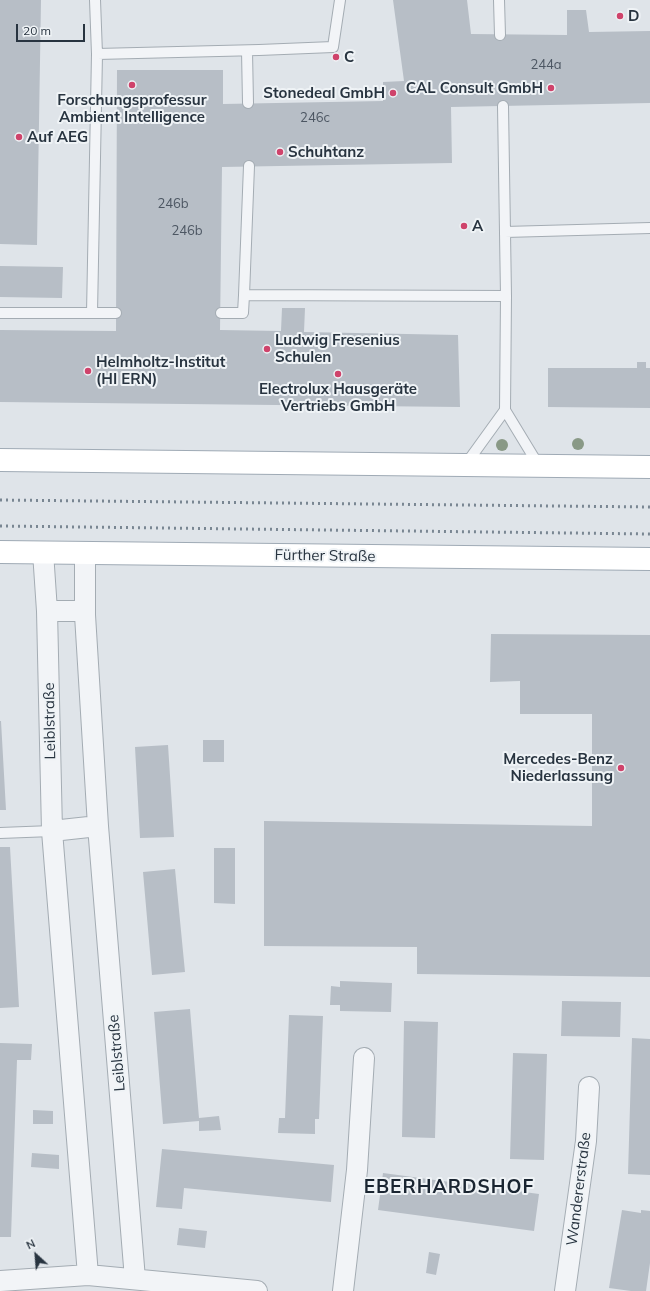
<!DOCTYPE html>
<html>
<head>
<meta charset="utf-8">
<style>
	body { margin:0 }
	#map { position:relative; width:650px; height:1291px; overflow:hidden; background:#dfe4e9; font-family:Mulish,sans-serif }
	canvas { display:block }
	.north { position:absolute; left:16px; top:1235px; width:40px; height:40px; -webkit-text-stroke:3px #eff3f6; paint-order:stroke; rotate:334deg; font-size:11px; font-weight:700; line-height:16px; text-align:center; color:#283440 }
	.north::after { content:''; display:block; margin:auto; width:14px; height:18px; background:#283440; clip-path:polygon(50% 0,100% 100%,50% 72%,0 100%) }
	.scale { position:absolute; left:16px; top:24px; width:69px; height:18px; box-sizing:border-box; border:2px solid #283440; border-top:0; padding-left:5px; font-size:12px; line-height:14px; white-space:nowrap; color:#283440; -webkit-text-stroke:3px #eff3f6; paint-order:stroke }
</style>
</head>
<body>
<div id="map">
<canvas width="650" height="1291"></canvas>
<div class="north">N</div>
<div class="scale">20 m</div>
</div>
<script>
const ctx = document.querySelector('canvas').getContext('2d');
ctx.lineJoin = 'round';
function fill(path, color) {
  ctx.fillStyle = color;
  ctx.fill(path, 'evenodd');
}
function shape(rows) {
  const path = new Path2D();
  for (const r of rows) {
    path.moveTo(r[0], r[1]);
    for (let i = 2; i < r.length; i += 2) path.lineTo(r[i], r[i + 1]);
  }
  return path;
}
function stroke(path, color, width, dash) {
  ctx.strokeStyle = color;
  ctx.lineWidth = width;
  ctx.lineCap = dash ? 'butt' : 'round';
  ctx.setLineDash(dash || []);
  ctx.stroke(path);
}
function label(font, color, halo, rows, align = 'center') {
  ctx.font = font + ' Mulish,sans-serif';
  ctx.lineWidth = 4;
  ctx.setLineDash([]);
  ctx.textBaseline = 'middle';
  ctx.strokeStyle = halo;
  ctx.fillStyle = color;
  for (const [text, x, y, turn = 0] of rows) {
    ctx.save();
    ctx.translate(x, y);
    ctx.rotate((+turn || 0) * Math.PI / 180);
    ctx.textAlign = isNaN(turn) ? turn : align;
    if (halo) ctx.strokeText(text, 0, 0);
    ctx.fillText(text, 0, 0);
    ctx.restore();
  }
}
fill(shape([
	[0,0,41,0,37,245,0,244],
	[393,0,467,0,471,34,567,35,567,10,586,10,589,32,650,31,650,103,451,107,452,163,222,167,220,330,281,331,282,308,305,308,304,332,458,335,460,407,0,402,0,330,116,331,117,70,223,70,223,104,383,101,383,82,404,81],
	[0,266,63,267,62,298,0,297],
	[637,362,646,362,646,368,650,368,650,408,548,407,548,368,637,368],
	[491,634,650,635,650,977,417,974,417,947,264,946,264,821,592,826,592,714,520,714,520,681,490,682],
	[0,721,1,721,6,810,0,810],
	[203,740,224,740,224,762,203,762],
	[168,745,174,837,140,838,135,747],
	[0,847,10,847,19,1007,0,1008],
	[214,848,235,848,235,904,214,903],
	[175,869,185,972,152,975,143,872],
	[340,981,392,983,391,1012,340,1011,340,1005,330,1005,331,986,340,987],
	[562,1001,621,1002,620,1037,561,1036],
	[190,1009,199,1118,219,1116,221,1130,199,1131,199,1121,163,1124,154,1012],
	[289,1015,323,1016,319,1119,315,1119,315,1134,278,1133,279,1118,285,1118],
	[404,1021,438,1022,435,1138,402,1137],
	[632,1038,650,1039,650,1175,628,1174],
	[0,1043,32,1044,31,1060,17,1060,11,1237,0,1237],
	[513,1053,547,1054,544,1160,510,1159],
	[33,1110,53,1111,53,1124,33,1124],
	[162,1149,334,1165,331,1202,184,1188,182,1209,156,1207],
	[32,1153,59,1155,59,1169,31,1167],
	[383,1173,539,1194,534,1231,378,1210],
	[622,1210,641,1213,641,1210,650,1211,650,1263,646,1291,631,1291,609,1288],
	[179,1228,207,1231,205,1248,177,1245],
	[429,1252,440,1254,436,1275,426,1273]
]), '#b7bec6');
const service = shape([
	[95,0,97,54,92,313,116,313],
	[499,0,500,35],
	[247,51,248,103],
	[97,54,259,50,333,47,340,0],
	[503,106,506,296],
	[249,166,244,295,506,296,505,410],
	[505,232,650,228],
	[0,313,92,313],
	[221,313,243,313,244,295],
	[466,464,505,410,539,466],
	[0,833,52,831]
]);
const minor = shape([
	[43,552,47,611,52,831,88,1275],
	[85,553,85,615,98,826,135,1279],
	[47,611,85,611],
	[52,831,98,826],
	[0,1281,88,1275,257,1291],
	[343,1291,357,1170,364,1058],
	[565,1291,586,1141,589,1087]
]);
const primary = shape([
	[0,460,650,467],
	[0,552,650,559]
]);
stroke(service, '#a4acb3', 12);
stroke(minor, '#a4acb3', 22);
stroke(primary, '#9faab5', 24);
stroke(service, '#f2f4f7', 10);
stroke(minor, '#f2f4f7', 20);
stroke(primary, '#fff', 22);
stroke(shape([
	[0,500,650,507],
	[0,526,650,534]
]), '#798692', 3, [2, 4]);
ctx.fillStyle = '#899986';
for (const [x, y] of [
	[578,444],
	[502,445]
]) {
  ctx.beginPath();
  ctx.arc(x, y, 6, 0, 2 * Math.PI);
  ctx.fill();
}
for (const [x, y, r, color] of [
	[620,16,4,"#cf436b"],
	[336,57,4,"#cf436b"],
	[132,85,4,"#cf436b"],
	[551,88,4,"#cf436b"],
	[393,93,4,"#cf436b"],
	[19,137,4,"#cf436b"],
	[280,152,4,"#cf436b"],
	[464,226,4,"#cf436b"],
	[267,349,4,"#cf436b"],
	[88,371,4,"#cf436b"],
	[338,374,4,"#cf436b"],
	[621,768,4,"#cf436b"]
]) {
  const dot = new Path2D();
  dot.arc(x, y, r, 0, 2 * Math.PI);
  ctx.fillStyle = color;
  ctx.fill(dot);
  stroke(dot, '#eff3f6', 1.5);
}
label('13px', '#4c5662', null, [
	["244a",546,65],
	["246c",315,118],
	["246b",173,204],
	["246b",187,231]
]);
label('bold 15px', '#283440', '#eff3f6', [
	["D",628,16],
	["C",344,57],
	["CAL Consult GmbH",543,88,"right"],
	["Stonedeal GmbH",385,93,"right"],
	["Forschungsprofessur",132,100,"center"],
	["Ambient Intelligence",132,117,"center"],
	["Auf AEG",27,137],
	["Schuhtanz",288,152],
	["A",472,226],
	["Ludwig Fresenius",275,340],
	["Schulen",275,357],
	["Helmholtz-Institut",96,362],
	["(HI ERN)",96,379],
	["Electrolux Hausgeräte",338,389,"center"],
	["Vertriebs GmbH",338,406,"center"],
	["Mercedes-Benz",613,759,"right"],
	["Niederlassung",613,776,"right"]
], 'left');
label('15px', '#283440', '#eff3f6', [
	["Fürther Straße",325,556,1],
	["Leiblstraße",50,721,-91],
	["Leiblstraße",117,1053,-95],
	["Wandererstraße",579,1189,-83]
]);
ctx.letterSpacing = '1px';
label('bold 19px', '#1a2531', '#eff3f6', [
	["EBERHARDSHOF",449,1187]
]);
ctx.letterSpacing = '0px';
</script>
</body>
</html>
